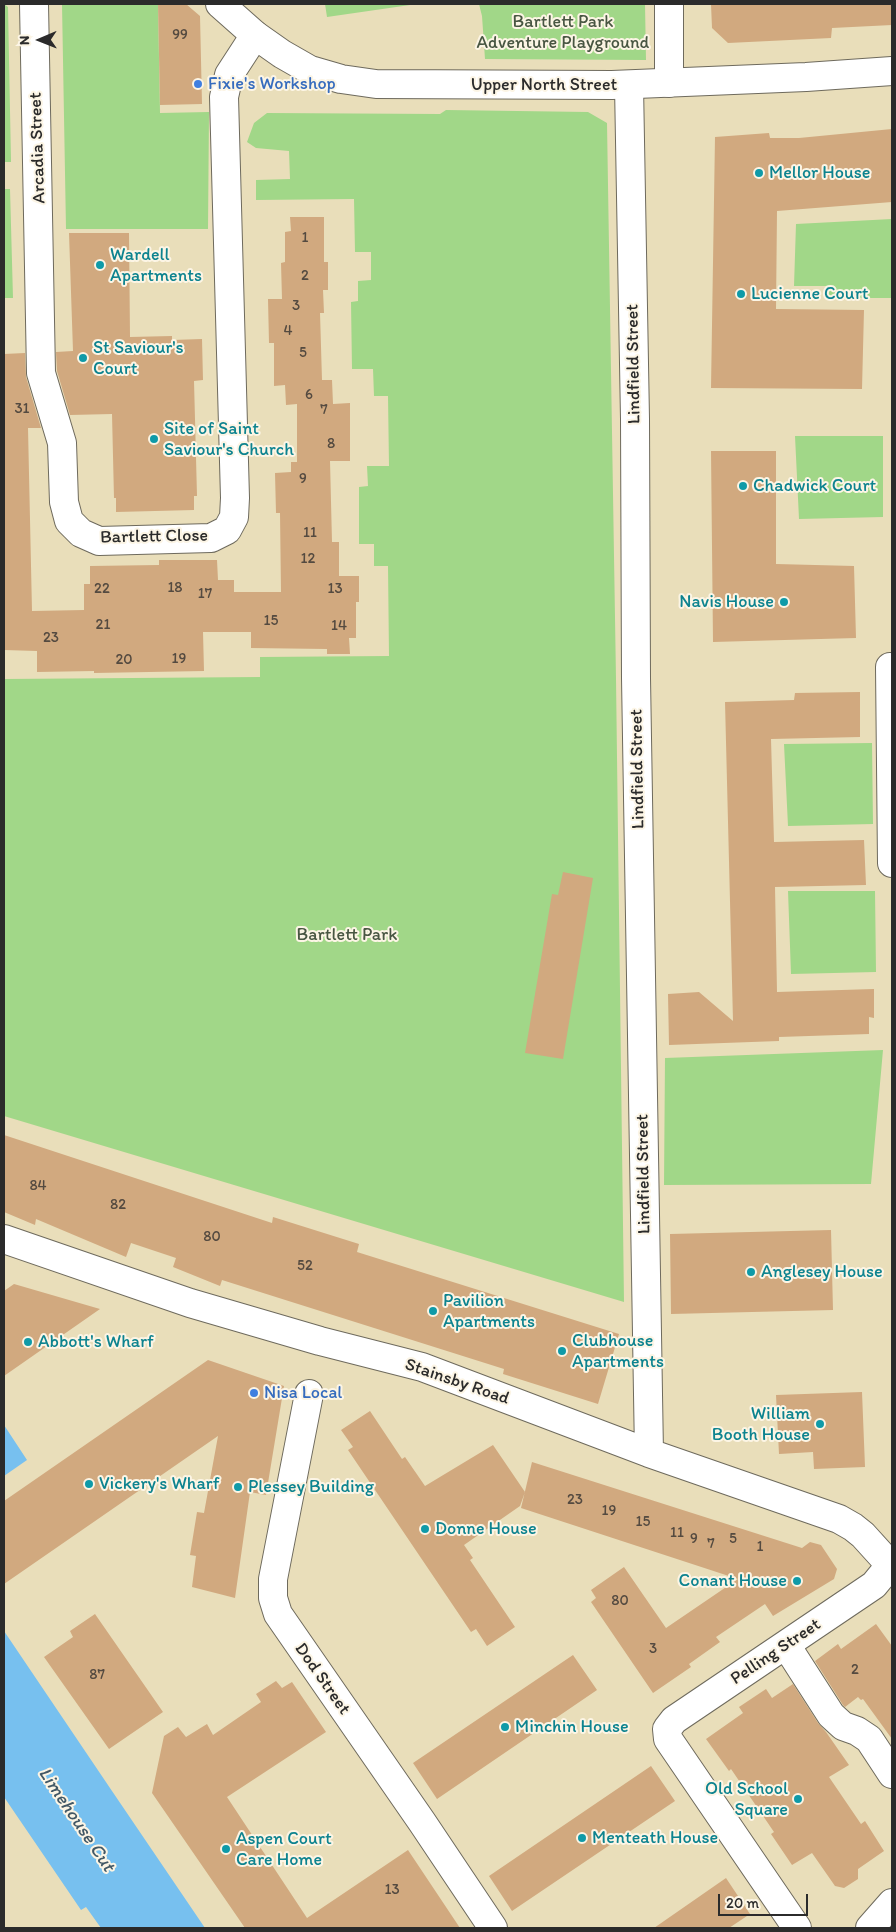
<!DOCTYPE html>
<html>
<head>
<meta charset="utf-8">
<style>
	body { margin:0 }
	#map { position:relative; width:896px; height:1932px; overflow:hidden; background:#e9deba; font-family:Itim,sans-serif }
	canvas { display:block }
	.frame { position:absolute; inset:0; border:5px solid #2b2b2b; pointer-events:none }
	.north { position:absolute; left:15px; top:15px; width:50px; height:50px; -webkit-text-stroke:4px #fcf5e5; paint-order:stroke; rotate:269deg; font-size:14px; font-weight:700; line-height:20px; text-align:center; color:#2b2b2b }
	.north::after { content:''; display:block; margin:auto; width:18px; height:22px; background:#2b2b2b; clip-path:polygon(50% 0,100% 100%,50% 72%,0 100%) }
	.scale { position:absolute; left:718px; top:1894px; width:90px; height:22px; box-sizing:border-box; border:2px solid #2b2b2b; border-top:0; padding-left:6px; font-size:15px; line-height:18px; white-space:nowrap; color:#2b2b2b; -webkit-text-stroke:4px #fcf5e5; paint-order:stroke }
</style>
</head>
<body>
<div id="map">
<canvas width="896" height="1932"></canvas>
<div class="frame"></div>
<div class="north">N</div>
<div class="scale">20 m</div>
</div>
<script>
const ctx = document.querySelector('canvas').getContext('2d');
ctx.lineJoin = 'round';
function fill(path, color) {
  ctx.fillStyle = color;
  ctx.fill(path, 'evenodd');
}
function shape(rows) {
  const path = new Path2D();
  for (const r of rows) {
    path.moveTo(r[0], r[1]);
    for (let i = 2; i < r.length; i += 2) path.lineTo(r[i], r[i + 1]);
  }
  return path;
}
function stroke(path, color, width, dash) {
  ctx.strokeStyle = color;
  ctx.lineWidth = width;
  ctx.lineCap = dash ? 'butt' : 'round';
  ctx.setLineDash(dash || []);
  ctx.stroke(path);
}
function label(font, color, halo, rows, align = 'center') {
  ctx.font = font + ' Itim,sans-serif';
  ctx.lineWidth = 4;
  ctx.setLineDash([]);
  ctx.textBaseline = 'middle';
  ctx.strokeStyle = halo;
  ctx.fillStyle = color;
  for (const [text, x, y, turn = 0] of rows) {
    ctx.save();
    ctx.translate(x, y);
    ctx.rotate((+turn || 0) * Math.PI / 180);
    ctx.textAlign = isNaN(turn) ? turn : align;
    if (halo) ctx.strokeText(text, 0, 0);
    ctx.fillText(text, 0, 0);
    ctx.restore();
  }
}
fill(shape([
	[4,4,8,7,11,162,4,162],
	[62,4,158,4,160,113,209,112,208,229,66,229],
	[325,4,417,4,327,17],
	[479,4,645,4,646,60,485,59,482,16],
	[446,110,588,112,607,123,616,679,624,1302,4,1116,4,679,260,677,260,657,389,656,388,566,374,566,374,544,359,544,359,487,368,486,367,466,389,466,388,396,374,396,373,369,352,369,351,302,358,301,358,281,371,280,371,252,355,252,354,199,256,200,256,180,290,179,289,151,256,148,247,142,254,123,267,113,440,114],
	[4,189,10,189,13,298,4,298],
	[892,219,892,298,828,298,827,286,794,286,796,224],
	[795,436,883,436,883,517,799,519],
	[872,743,873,824,788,826,784,744],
	[788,891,875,891,876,972,791,974],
	[883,1050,871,1184,664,1185,665,1058]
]), '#a1d788');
fill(shape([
	[4,1425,27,1460,4,1476],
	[4,1631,112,1791,205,1928,101,1928,86,1907,81,1910,4,1797]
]), '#77c0ef');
fill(shape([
	[158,4,186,4,200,16,202,104,160,105],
	[711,4,892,4,892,25,832,28,831,38,728,43,712,28],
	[892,129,892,202,777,211,776,309,864,310,862,389,711,388,715,137,769,133,770,138,799,138],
	[290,217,324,217,324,262,328,262,328,290,323,290,324,313,320,313,322,380,332,380,333,404,350,403,350,461,330,461,332,542,339,542,339,576,359,576,359,602,356,602,356,638,349,638,350,654,327,654,327,649,251,648,251,632,203,632,204,671,94,673,94,671,37,672,37,651,4,650,4,354,25,353,26,377,41,428,28,428,32,611,84,610,84,584,90,584,90,566,159,565,159,560,217,560,218,580,234,580,234,592,281,592,280,513,276,513,275,473,291,472,291,462,297,462,297,404,286,405,285,385,274,386,274,343,269,343,268,299,282,299,281,263,285,262,285,232,291,231],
	[69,233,129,233,130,337,172,336,172,340,202,339,203,380,194,381,197,496,194,496,194,510,116,512,116,498,114,498,112,414,70,415,57,371,56,352,73,351],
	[711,451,776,451,776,564,854,566,856,638,713,642],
	[860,692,860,737,771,739,774,842,864,840,866,885,775,887,777,992,874,989,874,1018,869,1017,869,1034,779,1037,779,1041,669,1045,668,994,699,992,733,1021,725,702,794,700,795,693],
	[563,872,593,878,563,1059,525,1053,552,894,558,895],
	[4,1135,272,1223,273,1217,359,1244,357,1252,619,1334,598,1404,503,1374,504,1369,222,1280,220,1286,173,1267,176,1258,131,1243,126,1257,36,1219,35,1225,4,1212],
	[831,1230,833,1310,671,1314,670,1234],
	[14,1284,100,1309,4,1376,4,1291],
	[208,1360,284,1386,266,1495,250,1492,235,1598,192,1587,196,1556,190,1555,197,1512,204,1513,218,1436,4,1584,4,1501],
	[862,1392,865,1467,814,1469,813,1452,779,1454,776,1395],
	[370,1411,402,1459,405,1457,425,1486,493,1445,525,1492,520,1506,464,1545,473,1558,470,1560,515,1627,487,1646,476,1629,471,1632,348,1450,353,1447,341,1430],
	[532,1462,802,1548,810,1542,821,1545,837,1569,834,1579,773,1616,765,1604,716,1637,720,1642,689,1664,691,1667,653,1693,591,1602,596,1598,591,1590,624,1567,666,1628,738,1579,521,1508],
	[95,1614,163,1712,109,1749,44,1657,73,1637,70,1631],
	[876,1624,892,1646,892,1739,863,1699,861,1700,858,1697,845,1707,843,1705,815,1661,838,1644,841,1649],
	[573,1655,597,1690,437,1799,413,1763],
	[276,1681,282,1688,292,1682,326,1732,227,1797,307,1918,408,1850,460,1928,245,1928,152,1793,164,1736,178,1727,186,1737,207,1724,213,1735,261,1702,256,1694],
	[793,1684,818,1723,826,1732,849,1765,829,1777,861,1824,865,1821,884,1851,858,1869,858,1879,844,1888,835,1886,812,1853,792,1865,771,1834,774,1832,731,1769,729,1771,706,1739,743,1713,739,1707,766,1689,772,1698],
	[651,1766,675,1801,512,1911,489,1876],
	[726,1878,750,1914,729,1928,654,1928]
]), '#d1a97f');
const minor = shape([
	[34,4,41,373,62,443,64,502,69,521,81,533,99,541,211,538,227,530,234,517,235,498,224,97,229,75,255,35],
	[669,4,669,83],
	[629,85,635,419,636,678,649,1453],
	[890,667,892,863],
	[4,1239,190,1303,320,1341,422,1367,649,1453,839,1519,853,1527,863,1535,892,1567],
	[309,1394,273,1579,273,1598,278,1614,422,1822,493,1928],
	[786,1645,831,1715,843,1726,857,1731,869,1739,892,1774],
	[797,1928,668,1739,667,1729,674,1720,874,1585,892,1563],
	[870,1928,892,1903]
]);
const tertiary = shape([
	[220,4,255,35,282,54,310,70,341,79,376,84,612,85,806,77,892,71]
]);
stroke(minor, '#6e6a5d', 30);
stroke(tertiary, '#6e6a5d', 30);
stroke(minor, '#fff', 28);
stroke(tertiary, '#fff', 28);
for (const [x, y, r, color] of [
	[198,84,5,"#3f7fe0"],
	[759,173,5,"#0f9aa8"],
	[100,265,5,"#0f9aa8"],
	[741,294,5,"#0f9aa8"],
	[83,358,5,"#0f9aa8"],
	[154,439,5,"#0f9aa8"],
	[743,486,5,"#0f9aa8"],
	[784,602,5,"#0f9aa8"],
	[751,1272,5,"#0f9aa8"],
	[433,1311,5,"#0f9aa8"],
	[28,1342,5,"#0f9aa8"],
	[562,1351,5,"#0f9aa8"],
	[254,1393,5,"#3f7fe0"],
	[820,1424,5,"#0f9aa8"],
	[89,1484,5,"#0f9aa8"],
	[238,1487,5,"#0f9aa8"],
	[425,1529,5,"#0f9aa8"],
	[797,1581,5,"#0f9aa8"],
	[505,1727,5,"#0f9aa8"],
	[798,1799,5,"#0f9aa8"],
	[582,1838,5,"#0f9aa8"],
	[226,1849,5,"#0f9aa8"]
]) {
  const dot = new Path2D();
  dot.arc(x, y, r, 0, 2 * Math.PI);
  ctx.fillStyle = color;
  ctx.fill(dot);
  stroke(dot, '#fcf5e5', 2);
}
label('15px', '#544a40', null, [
	["99",180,35],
	["1",305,238],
	["2",305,276],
	["3",296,306],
	["4",288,331],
	["5",303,353],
	["6",309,395],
	["31",22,409],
	["7",324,410],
	["8",331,444],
	["9",303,479],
	["11",310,533],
	["12",308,559],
	["18",175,588],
	["22",102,589],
	["13",335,589],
	["17",205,594],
	["15",271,621],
	["21",103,625],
	["14",339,626],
	["23",51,638],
	["19",179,659],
	["20",124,660],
	["84",38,1186],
	["82",118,1205],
	["80",212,1237],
	["52",305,1266],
	["23",575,1500],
	["19",609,1511],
	["15",643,1522],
	["11",677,1533],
	["9",694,1539],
	["5",733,1539],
	["7",711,1544],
	["1",760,1547],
	["80",620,1601],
	["3",653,1649],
	["2",855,1670],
	["87",97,1675],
	["13",392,1890]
]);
label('18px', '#485642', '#fcf5e5', [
	["Bartlett Park",563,22],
	["Adventure Playground",563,43],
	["Bartlett Park",347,935]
]);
label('18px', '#366cbe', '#fcf5e5', [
	["Fixie's Workshop",208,84],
	["Nisa Local",264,1393]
], 'left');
label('18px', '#2b2b2b', '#fcf5e5', [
	["Upper North Street",544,85],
	["Arcadia Street",38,148,-92],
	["Lindfield Street",634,364,-91],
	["Bartlett Close",154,537,-1],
	["Lindfield Street",638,769,-91],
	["Lindfield Street",644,1174,-91],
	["Stainsby Road",457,1382,19],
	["Pelling Street",776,1652,-34],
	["Dod Street",322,1679,55]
]);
label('18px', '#0d838f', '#fcf5e5', [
	["Mellor House",769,173],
	["Wardell",110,255],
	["Apartments",110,276],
	["Lucienne Court",751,294],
	["St Saviour's",93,348],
	["Court",93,369],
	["Site of Saint",164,429],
	["Saviour's Church",164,450],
	["Chadwick Court",753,486],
	["Navis House",774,602,"right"],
	["Anglesey House",761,1272],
	["Pavilion",443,1301],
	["Apartments",443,1322],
	["Clubhouse",572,1341],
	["Apartments",572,1362],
	["Abbott's Wharf",38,1342],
	["William",810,1414,"right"],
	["Booth House",810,1435,"right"],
	["Vickery's Wharf",99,1484],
	["Plessey Building",248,1487],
	["Donne House",435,1529],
	["Conant House",787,1581,"right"],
	["Minchin House",515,1727],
	["Old School",788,1789,"right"],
	["Square",788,1810,"right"],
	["Menteath House",592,1838],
	["Aspen Court",236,1839],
	["Care Home",236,1860]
], 'left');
label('italic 19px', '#425866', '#fcf5e5', [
	["Limehouse Cut",76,1820,56]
]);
</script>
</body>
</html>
